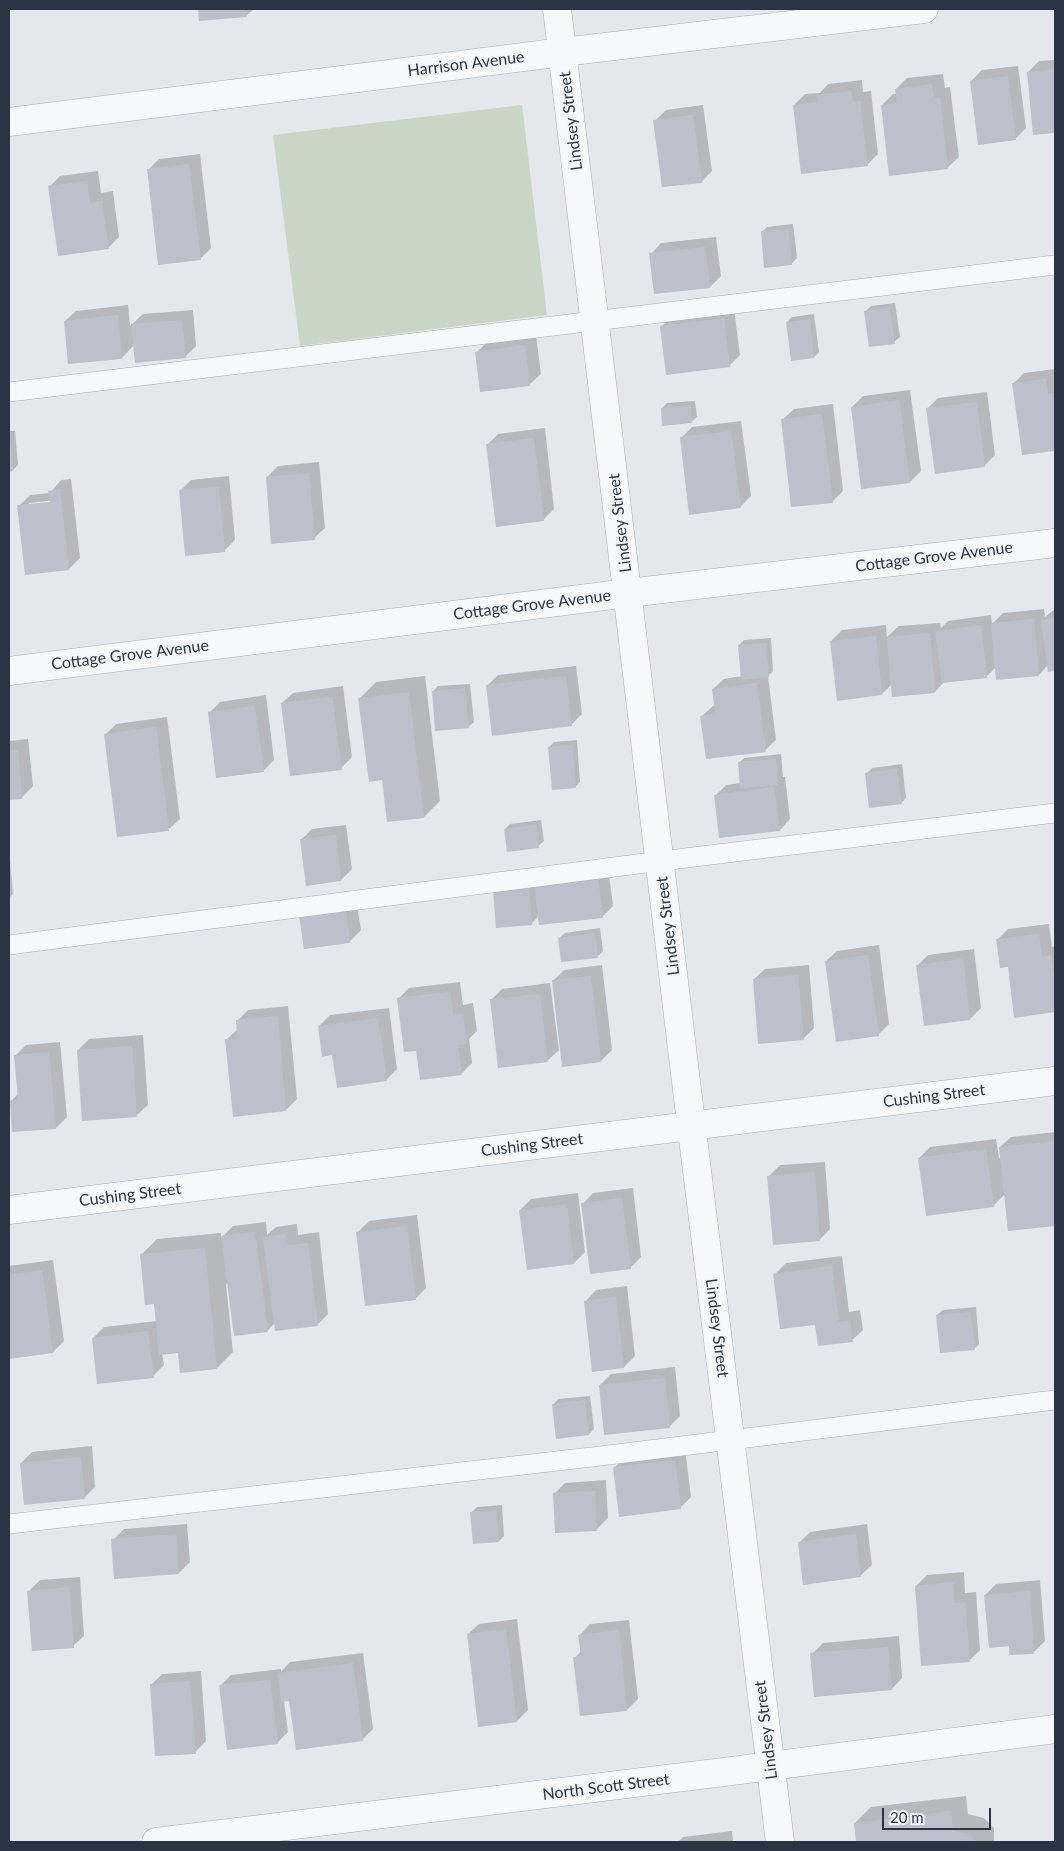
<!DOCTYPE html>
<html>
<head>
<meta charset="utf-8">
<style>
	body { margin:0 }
	#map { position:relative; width:1064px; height:1851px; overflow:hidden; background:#e4e7ec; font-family:Lato,sans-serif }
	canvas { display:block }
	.frame { position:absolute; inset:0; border:10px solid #2b3445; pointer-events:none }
	.scale { position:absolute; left:882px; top:1808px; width:109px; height:22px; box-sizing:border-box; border:2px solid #2b3445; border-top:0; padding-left:6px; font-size:15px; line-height:18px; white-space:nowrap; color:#2b3445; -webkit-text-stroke:4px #f4f6f9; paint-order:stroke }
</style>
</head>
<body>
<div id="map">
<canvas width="1064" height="1851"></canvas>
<div class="frame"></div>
<div class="scale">20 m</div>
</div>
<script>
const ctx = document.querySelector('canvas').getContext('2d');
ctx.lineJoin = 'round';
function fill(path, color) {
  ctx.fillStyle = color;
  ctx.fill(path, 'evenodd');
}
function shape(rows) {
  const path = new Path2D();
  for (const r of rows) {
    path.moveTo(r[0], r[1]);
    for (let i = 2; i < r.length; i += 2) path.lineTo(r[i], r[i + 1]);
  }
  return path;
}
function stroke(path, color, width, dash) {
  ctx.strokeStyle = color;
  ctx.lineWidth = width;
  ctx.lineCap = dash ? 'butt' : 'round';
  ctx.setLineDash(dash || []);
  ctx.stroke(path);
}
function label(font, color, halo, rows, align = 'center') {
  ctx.font = font + ' Lato,sans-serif';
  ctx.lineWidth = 4;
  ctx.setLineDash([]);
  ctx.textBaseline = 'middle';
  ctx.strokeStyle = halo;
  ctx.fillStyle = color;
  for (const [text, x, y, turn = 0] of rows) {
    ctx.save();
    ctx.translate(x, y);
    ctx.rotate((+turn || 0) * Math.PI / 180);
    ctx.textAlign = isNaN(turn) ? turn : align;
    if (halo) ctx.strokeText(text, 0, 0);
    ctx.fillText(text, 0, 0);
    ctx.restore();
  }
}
fill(shape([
	[522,105,547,315,300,346,273,135]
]), '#c9d6c5');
fill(shape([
	[199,9,254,9,246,16,200,20],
	[1055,60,1055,132,1034,134,1028,72,1039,61],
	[1018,66,1026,128,1015,139,971,81,982,70],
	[943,74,945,88,950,87,959,157,948,167,891,174,882,105,893,94,897,94,896,89,907,78],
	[862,80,863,92,871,91,878,154,867,165,794,105,805,94,820,93,828,84],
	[703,105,712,171,701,182,655,121,666,110],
	[200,154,211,248,200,259,148,170,159,159],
	[98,171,101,193,113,191,119,237,108,248,49,187,60,176],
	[793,224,797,258,791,264,762,232,767,227],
	[716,237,721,276,710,287,651,254,661,243],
	[895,303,900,337,894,342,866,311,871,306],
	[128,305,130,326,143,314,193,310,196,346,185,357,134,345,122,358,65,321,76,311],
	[734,308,740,355,729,366,661,327,672,316],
	[814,314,819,352,814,357,787,322,792,317],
	[536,335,541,374,530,384,477,352,488,341],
	[1055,369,1055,450,1023,454,1013,384,1024,373],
	[910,390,921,471,910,482,852,407,863,396],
	[987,392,995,455,984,466,927,409,938,398],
	[695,401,697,417,691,422,662,408,667,403],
	[833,404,843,491,832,502,783,419,794,409],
	[741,421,751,496,740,507,681,438,692,427],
	[545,428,554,509,543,520,487,445,498,434],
	[9,431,15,431,18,465,13,470,9,470],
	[319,462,325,528,314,538,267,477,278,466],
	[229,476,235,540,224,551,180,491,191,480],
	[71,479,80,558,69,569,26,574,19,506,30,495,50,493,61,480],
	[56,500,56,502,29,505,29,503],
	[1044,609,1045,617,1055,609,1055,670,1049,671,1048,665,1039,675,996,667,987,676,945,681,935,692,892,684,882,694,831,641,842,630,886,625,887,637,899,626,940,623,941,628,948,621,991,615,992,624,1003,613],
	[771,638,773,671,768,676,776,740,765,750,702,716,713,706,715,705,713,689,724,679,742,676,739,645,744,640],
	[576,666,582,714,571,725,487,686,498,675],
	[425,676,440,801,424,817,383,779,360,698,376,682],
	[470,684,474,722,468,727,433,691,438,686],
	[343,686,352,757,341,768,282,703,293,693],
	[266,695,274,760,263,771,209,713,220,702],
	[167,717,180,819,169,829,105,735,116,724],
	[28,739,33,786,22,797,9,799,9,741],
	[577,740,580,782,575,787,549,747,554,742],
	[781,754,783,777,785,777,790,819,780,830,715,796,726,785,741,783,739,763,744,758],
	[902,764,906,798,901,803,867,773,872,768],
	[541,820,544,841,538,846,505,829,510,824],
	[346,825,352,869,341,880,301,840,312,829],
	[9,860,10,860,13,894,9,898],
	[608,867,613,906,602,917,539,916,531,924,495,891],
	[356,899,361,930,350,941,311,905],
	[1049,924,1052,947,1055,946,1055,1011,1015,1016,1009,966,997,940,1008,929],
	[600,928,603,951,598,956,559,938,565,933],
	[879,945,889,1024,878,1035,826,961,837,951],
	[974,949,981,1008,970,1019,918,965,928,955],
	[602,965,612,1050,601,1061,553,981,564,970],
	[809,965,814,1028,803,1039,754,979,765,969],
	[460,982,463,1005,473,1003,477,1031,469,1039,472,1063,461,1074,417,1049,398,999,409,988],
	[550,983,559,1050,548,1060,491,1000,502,989],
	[288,1006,297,1099,286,1110,226,1040,238,1029,237,1021,248,1010],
	[389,1008,397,1069,386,1080,319,1026,330,1015],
	[143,1035,148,1105,137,1115,78,1050,89,1039],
	[60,1042,67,1117,56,1128,11,1101,18,1094,15,1056,26,1045],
	[1055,1132,1055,1225,1009,1230,1005,1194,993,1206,919,1158,930,1147,996,1139,999,1158,1001,1157,1000,1147,1011,1137],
	[825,1162,830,1229,819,1240,769,1176,780,1165],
	[633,1188,641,1257,630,1268,583,1204,593,1193],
	[578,1193,585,1252,574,1263,520,1210,531,1199],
	[417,1215,426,1288,415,1299,358,1232,369,1221],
	[266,1222,267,1235,276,1227,297,1224,298,1235,319,1232,328,1314,317,1325,275,1323,267,1331,228,1283,226,1284,233,1352,217,1368,179,1351,162,1353,164,1365,153,1376,93,1338,104,1327,157,1321,156,1302,141,1255,157,1239,221,1233,221,1238,233,1226],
	[842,1256,849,1312,860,1310,863,1330,852,1340,816,1323,775,1274,786,1263],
	[53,1260,64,1341,53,1352,9,1357,9,1266],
	[627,1286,635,1356,624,1367,593,1370,586,1301,596,1290],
	[976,1307,979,1344,974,1349,937,1315,943,1310],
	[675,1367,680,1416,669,1427,600,1385,611,1374],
	[590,1396,594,1429,589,1434,553,1405,558,1399],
	[92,1446,95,1487,84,1498,21,1463,32,1452],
	[685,1449,691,1497,680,1508,614,1468,625,1457],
	[606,1480,608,1518,597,1529,557,1532,554,1494,565,1483],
	[502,1505,504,1536,499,1541,472,1512,477,1507],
	[187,1524,190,1562,179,1573,113,1540,124,1529],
	[867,1524,872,1565,861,1575,804,1583,799,1543,810,1532],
	[964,1572,965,1593,976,1592,980,1650,970,1660,916,1586,927,1575],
	[80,1577,84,1636,73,1646,29,1591,40,1580],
	[1040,1580,1045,1641,1034,1652,1010,1654,1010,1644,985,1595,996,1584],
	[517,1619,528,1710,517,1721,468,1634,479,1624],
	[629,1620,638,1699,627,1710,575,1658,581,1651,580,1635,590,1624],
	[899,1636,902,1678,892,1689,812,1654,823,1643],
	[363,1653,373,1729,362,1740,290,1700,284,1701,288,1732,277,1743,220,1686,231,1675,281,1669,281,1672,290,1662],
	[201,1671,206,1741,195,1752,152,1684,162,1674],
	[966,1796,968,1814,984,1818,994,1828,994,1842,858,1842,855,1823,871,1807],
	[732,1831,733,1842,678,1842,683,1837]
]), '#0003');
fill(shape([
	[198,9,246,9,247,17,199,21],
	[1055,69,1055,133,1033,135,1027,72],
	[1008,76,1016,140,978,145,970,81],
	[932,84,934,98,940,98,948,169,889,176,881,105,897,103,895,89],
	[851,91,853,102,860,101,868,166,801,174,793,105,817,102,816,95],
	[693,115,702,183,662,187,653,120],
	[189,164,201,260,158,265,147,169],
	[87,181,90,203,102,201,109,249,58,256,48,186],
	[788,229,792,265,764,268,761,231],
	[705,247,710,288,654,294,649,253],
	[890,307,895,344,869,347,864,311],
	[118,315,122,359,68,364,64,321],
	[724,318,730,367,666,375,660,326],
	[810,319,814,358,791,361,786,322],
	[182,320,186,358,135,363,131,324],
	[525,345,530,386,480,392,475,352],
	[1046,379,1048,394,1055,393,1055,451,1022,455,1012,383],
	[899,400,910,483,861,489,851,407],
	[977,402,985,467,935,474,926,408],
	[691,405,692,423,662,426,661,408],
	[822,414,833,503,791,507,781,419],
	[731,431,741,508,689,515,680,437],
	[9,437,10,437,13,471,9,472],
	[534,438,544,521,496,527,486,444],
	[309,473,315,540,271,544,266,477],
	[219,487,225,552,185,556,179,490],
	[60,489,69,570,25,575,17,505,50,502,48,491],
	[1055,618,1055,671,1048,672,1041,620],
	[1034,619,1039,676,996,680,991,623],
	[981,625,987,678,942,683,935,631],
	[930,633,935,693,892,697,887,637],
	[876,636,882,695,837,701,830,641],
	[766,643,769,677,741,680,738,645],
	[566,676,572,726,492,736,486,685],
	[757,683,766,752,706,759,700,716,715,714,712,689],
	[465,688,469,728,435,731,432,691],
	[409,692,424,818,387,822,382,780,369,782,358,698],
	[332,697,342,770,290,776,281,703],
	[255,706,264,772,216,778,208,712],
	[156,727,169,831,117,837,104,734],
	[572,745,576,788,552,790,548,747],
	[9,750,18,750,22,799,9,800],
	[776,759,778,785,740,788,738,762],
	[897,769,902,804,869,808,865,773],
	[774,787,780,831,719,838,714,795],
	[536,825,539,848,507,852,504,829],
	[336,835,341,881,306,886,300,839],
	[598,877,603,918,539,925,534,885],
	[529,887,532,925,496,928,493,890],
	[346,909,350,943,304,949,299,916],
	[595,933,598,958,561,962,558,938],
	[1039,934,1042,957,1051,955,1055,985,1055,1012,1014,1018,1008,967,1000,968,996,939],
	[868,955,879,1036,836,1042,825,961],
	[963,959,970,1020,924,1026,916,965],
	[798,975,804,1040,758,1044,753,979],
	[591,976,601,1062,562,1067,552,980],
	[450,992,453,1015,463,1014,467,1044,458,1045,462,1075,420,1080,416,1051,404,1052,397,998],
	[540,994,548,1062,498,1068,490,999],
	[278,1016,286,1111,233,1117,225,1039,237,1039,236,1020],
	[378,1018,387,1081,337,1088,332,1055,322,1057,318,1026],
	[132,1046,137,1117,82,1121,77,1050],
	[49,1052,56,1129,12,1132,10,1101,18,1100,14,1055],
	[1055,1141,1055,1226,1008,1231,999,1147],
	[986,1149,994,1207,926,1216,918,1158],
	[815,1172,820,1241,773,1245,767,1176],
	[622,1198,631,1269,590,1274,581,1203],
	[567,1204,574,1264,527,1270,519,1210],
	[407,1226,416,1300,365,1306,356,1232],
	[255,1232,268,1332,234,1336,221,1236],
	[286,1234,288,1245,308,1243,318,1326,275,1331,263,1237],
	[205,1248,217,1369,180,1373,178,1353,159,1355,154,1304,145,1305,140,1254],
	[832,1266,839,1322,850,1320,853,1342,818,1346,815,1325,780,1329,773,1274],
	[42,1270,53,1353,9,1359,9,1275],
	[616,1297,624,1368,592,1372,584,1301],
	[971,1312,975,1350,940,1353,936,1315],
	[148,1331,154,1378,97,1384,92,1338],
	[665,1378,670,1428,604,1435,599,1385],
	[585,1400,589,1435,556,1439,552,1404],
	[81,1457,85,1499,24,1505,20,1463],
	[675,1460,681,1509,619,1517,613,1467],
	[595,1491,597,1531,555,1533,553,1493],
	[497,1510,499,1542,473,1544,470,1512],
	[176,1534,179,1574,114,1579,111,1539],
	[856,1534,861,1577,803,1585,798,1542],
	[953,1582,955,1603,965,1602,970,1662,921,1666,915,1586],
	[69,1587,74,1648,32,1651,27,1591],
	[1030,1591,1034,1654,1009,1655,1009,1646,989,1648,984,1595],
	[506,1629,517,1722,478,1727,467,1634],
	[619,1630,627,1711,580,1716,573,1657,581,1656,578,1635],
	[888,1647,892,1690,814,1697,810,1653],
	[353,1663,363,1741,296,1750,289,1701,281,1702,278,1673],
	[270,1680,278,1744,227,1750,219,1685],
	[190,1681,196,1754,155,1756,150,1684],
	[951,1811,953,1830,968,1834,977,1842,856,1842,854,1823]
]), '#bbc0ca');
const service = shape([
	[9,392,1055,265],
	[9,945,661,861,1055,813],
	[9,1524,592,1457,1055,1400]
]);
const minor = shape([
	[557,9,687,1090,780,1842],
	[9,122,563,52,924,9],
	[9,671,628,593,1055,543],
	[9,1210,1055,1081],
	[156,1842,732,1771,1055,1729]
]);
stroke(service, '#a9aeb7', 20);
stroke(minor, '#a9aeb7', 29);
stroke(service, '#f7f8fa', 19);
stroke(minor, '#f7f8fa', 28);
label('16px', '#2b3445', '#f4f6f9', [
	["Harrison Avenue",466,64,-7],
	["Lindsey Street",571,121,-97],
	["Lindsey Street",620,523,-97],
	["Cottage Grove Avenue",934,557,-7],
	["Cottage Grove Avenue",532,605,-7],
	["Cottage Grove Avenue",130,655,-7],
	["Lindsey Street",668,926,-97],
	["Cushing Street",934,1096,-7],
	["Cushing Street",532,1145,-7],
	["Cushing Street",130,1195,-7],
	["Lindsey Street",717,1328,83],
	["Lindsey Street",766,1730,-97],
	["North Scott Street",606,1787,-7]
]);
</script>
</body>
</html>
